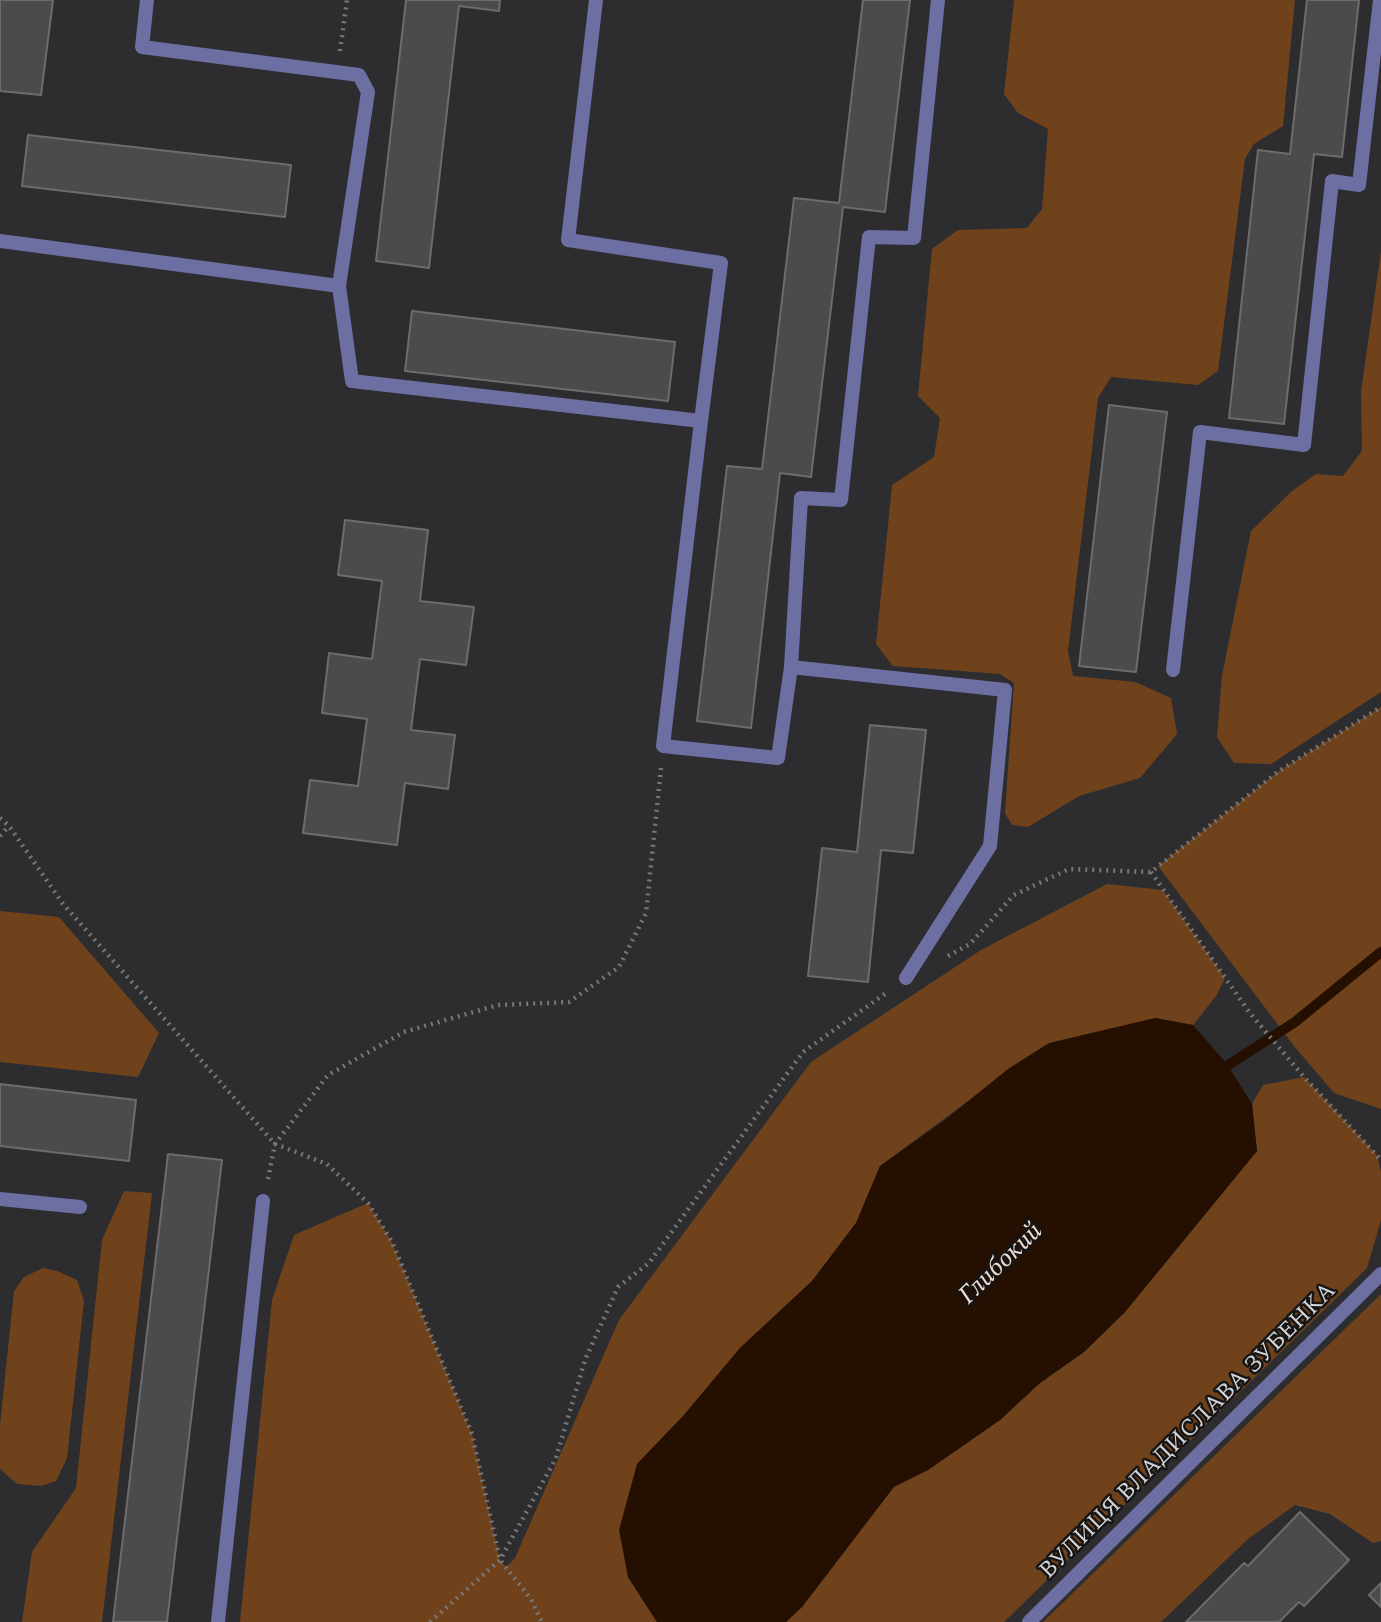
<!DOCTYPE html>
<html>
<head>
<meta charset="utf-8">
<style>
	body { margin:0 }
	canvas { display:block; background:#2d2d2f }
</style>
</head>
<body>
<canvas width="1381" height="1622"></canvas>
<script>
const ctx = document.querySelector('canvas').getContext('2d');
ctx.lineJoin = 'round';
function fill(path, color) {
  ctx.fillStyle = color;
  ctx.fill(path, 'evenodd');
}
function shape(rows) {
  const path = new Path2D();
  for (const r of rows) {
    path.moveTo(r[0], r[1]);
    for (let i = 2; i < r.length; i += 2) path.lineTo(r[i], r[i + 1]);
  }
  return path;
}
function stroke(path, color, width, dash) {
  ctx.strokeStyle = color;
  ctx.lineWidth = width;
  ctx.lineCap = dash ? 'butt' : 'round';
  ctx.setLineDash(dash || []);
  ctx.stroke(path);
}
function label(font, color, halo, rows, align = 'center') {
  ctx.font = font + ' Spectral,serif';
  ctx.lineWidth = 5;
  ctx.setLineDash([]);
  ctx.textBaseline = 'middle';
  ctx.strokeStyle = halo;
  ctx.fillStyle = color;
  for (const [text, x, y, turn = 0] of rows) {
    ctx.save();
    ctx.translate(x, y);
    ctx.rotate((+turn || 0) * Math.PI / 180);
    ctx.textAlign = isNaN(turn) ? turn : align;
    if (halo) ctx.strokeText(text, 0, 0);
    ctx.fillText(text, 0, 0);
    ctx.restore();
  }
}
fill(shape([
	[1014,0,1295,0,1283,126,1254,144,1245,159,1218,371,1198,385,1111,377,1098,398,1068,651,1073,676,1135,682,1171,698,1177,734,1140,778,1079,796,1028,827,1012,825,1005,813,1014,683,1000,674,893,666,876,644,892,485,934,457,940,418,918,396,932,249,958,230,1027,228,1042,209,1048,129,1018,113,1004,94],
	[1381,251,1381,692,1271,764,1234,763,1217,737,1222,676,1251,531,1292,491,1316,474,1343,476,1362,451,1361,392],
	[1381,707,1381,1109,1334,1093,1294,1046,1158,866,1279,771],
	[1107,884,1163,890,1225,978,1216,996,1193,1025,1155,1018,979,1093,880,1166,856,1223,812,1281,740,1348,684,1415,637,1464,628,1577,657,1622,240,1622,272,1300,294,1235,368,1203,392,1242,472,1434,500,1560,506,1567,515,1558,619,1320,811,1062,981,950],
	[0,911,59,917,159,1033,138,1077,0,1062],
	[1304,1077,1377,1155,1381,1172,1381,1220,1367,1268,1004,1622,786,1622,802,1607,894,1486,928,1470,1000,1420,1040,1383,1084,1352,1125,1312,1257,1151,1252,1104,1263,1085],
	[124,1191,152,1193,102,1622,22,1622,32,1552,76,1488,102,1240],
	[43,1268,57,1271,77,1280,84,1301,67,1458,56,1481,41,1486,17,1484,0,1469,0,1425,14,1291,24,1277],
	[1381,1294,1381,1541,1373,1543,1330,1514,1295,1505,1248,1539,1161,1622,1043,1622]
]), '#6f421c');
fill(shape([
	[1155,1018,1193,1025,1227,1064,1252,1104,1257,1151,1125,1312,1084,1352,1040,1383,1000,1420,928,1470,894,1487,802,1607,786,1622,657,1622,628,1577,619,1530,637,1464,684,1415,740,1348,812,1281,856,1223,880,1166,946,1119,1008,1069,1049,1043]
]), '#250f00');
stroke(shape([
	[1219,1071,1295,1022,1381,952]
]), '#250f00', 10);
const building = shape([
	[0,0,53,0,41,95,0,91,0,0],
	[406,0,500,0,499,11,459,6,429,268,376,261,406,0],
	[863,0,910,0,885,212,843,207,811,477,780,473,751,728,697,721,727,466,762,469,794,198,839,203,863,0],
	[1307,0,1359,0,1342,157,1314,154,1284,424,1229,418,1258,150,1290,154,1307,0],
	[28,135,291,165,285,217,22,186,28,135],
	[412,311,675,342,668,401,405,371,412,311],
	[1109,405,1167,412,1136,672,1079,666,1109,405],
	[345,520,428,530,420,601,474,607,466,665,420,659,411,730,455,735,448,789,405,783,397,845,303,833,310,780,358,786,367,719,322,713,329,653,372,659,382,581,338,575,345,520],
	[870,725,926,730,913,853,881,850,868,982,808,976,822,848,857,852,870,725],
	[0,1084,136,1100,129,1161,0,1146,0,1084],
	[168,1154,222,1160,167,1622,113,1622,168,1154],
	[1300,1512,1349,1560,1304,1606,1299,1602,1279,1622,1186,1622,1244,1563,1248,1566,1300,1512],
	[1381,1583,1381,1607,1369,1595,1381,1583]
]);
fill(building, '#4a4b4d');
stroke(building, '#6c6c6f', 2);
stroke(shape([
	[340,51,347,0],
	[0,818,9,826,63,904,275,1144,327,1164,368,1203,392,1242,472,1434,500,1560,531,1599,542,1622],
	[0,836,9,826],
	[1151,872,1249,1012,1304,1077,1381,1160],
	[948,956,970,944,1014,895,1069,869,1151,872,1279,771,1381,707],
	[268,1179,275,1144,328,1075,404,1032,498,1005,569,1002,619,967,646,913,661,768],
	[430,1622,500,1560,556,1458,585,1360,618,1287,649,1263,803,1052,889,991]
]), '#777779', 4.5, [2, 5]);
stroke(shape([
	[147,0,142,47,359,75,368,92,339,286],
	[0,241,339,286,352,381,701,421,721,263,568,240,596,0],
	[701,421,663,746,778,758,791,667,1005,690,990,846,906,978],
	[791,667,801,498,841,500,869,237,914,238,938,0],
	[1173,670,1200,432,1304,445,1332,181,1359,185,1380,0],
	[0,1199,80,1207],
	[218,1622,263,1201]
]), '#6d6fa2', 14);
stroke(shape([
	[1029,1622,1381,1274]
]), '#6d6fa2', 14);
label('24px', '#d3d3d5', '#151516', [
	["ВУЛИЦЯ ВЛАДИСЛАВА ЗУБЕНКА",1189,1432,-45]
]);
label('italic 26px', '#f1ddcf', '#151516', [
	["Глибокий",1002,1265,-44]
]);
</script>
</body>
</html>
